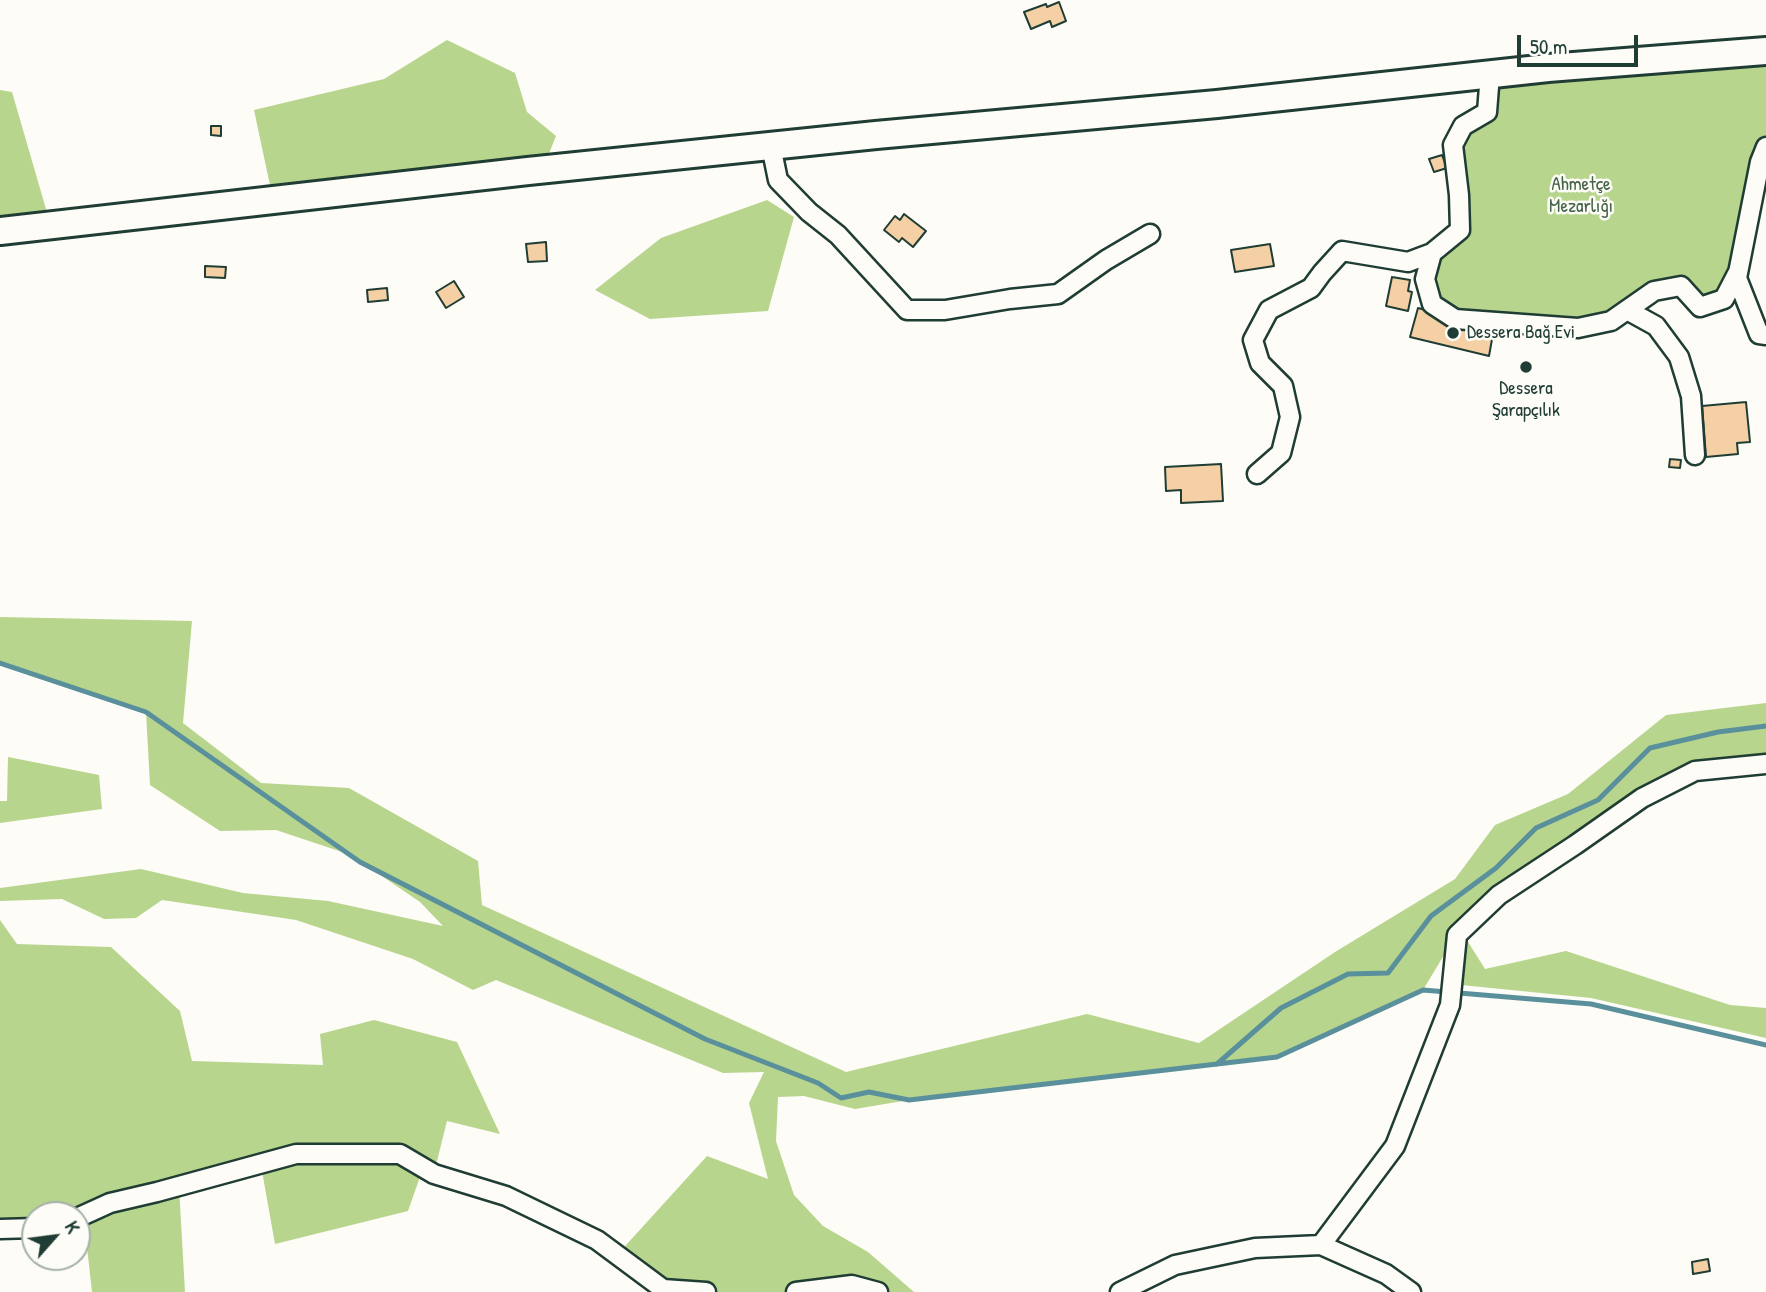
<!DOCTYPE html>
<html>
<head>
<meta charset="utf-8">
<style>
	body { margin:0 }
	#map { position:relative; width:1766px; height:1292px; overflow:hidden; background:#fdfcf7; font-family:"Patrick Hand",sans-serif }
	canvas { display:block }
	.north { position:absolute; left:21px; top:1201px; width:70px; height:70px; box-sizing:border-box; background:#fdfcf7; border:2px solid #a4b0a9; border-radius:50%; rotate:62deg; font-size:19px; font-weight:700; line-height:28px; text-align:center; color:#1f3d34 }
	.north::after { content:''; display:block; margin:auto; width:24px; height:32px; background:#1f3d34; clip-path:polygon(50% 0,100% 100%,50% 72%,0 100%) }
	.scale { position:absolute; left:1517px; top:35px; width:121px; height:32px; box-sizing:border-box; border:4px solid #1f3d34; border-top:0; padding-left:9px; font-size:21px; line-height:24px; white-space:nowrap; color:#1f3d34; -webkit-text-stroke:5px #fdfcf7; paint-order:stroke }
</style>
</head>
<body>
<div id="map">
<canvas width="1766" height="1292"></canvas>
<div class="north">K</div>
<div class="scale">50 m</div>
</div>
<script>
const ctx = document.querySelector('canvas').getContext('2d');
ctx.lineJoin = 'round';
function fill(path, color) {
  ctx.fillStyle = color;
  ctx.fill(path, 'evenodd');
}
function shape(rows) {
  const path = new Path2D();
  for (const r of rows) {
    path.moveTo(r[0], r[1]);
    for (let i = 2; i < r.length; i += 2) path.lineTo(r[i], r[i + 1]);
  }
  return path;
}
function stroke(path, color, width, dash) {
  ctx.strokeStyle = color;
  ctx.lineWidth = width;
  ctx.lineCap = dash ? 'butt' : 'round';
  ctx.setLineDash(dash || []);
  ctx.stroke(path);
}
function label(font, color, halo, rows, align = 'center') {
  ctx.font = font + ' "Patrick Hand",sans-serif';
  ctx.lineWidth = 5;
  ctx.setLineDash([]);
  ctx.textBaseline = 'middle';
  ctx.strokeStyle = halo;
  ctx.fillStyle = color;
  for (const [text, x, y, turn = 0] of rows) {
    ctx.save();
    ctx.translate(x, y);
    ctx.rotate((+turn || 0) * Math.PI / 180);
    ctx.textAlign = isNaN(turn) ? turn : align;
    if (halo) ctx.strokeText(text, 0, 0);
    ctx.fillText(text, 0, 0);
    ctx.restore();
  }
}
fill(shape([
	[447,40,515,73,527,112,556,136,548,156,271,190,254,110,384,79],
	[1766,61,1766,147,1737,278,1700,307,1681,286,1611,321,1455,319,1432,304,1432,253,1460,230,1453,145,1487,112,1489,84],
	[0,90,12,92,48,216,0,220],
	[767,200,794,217,768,311,650,319,595,290,661,238],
	[0,617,192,621,183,723,261,783,349,788,478,861,482,905,846,1072,1087,1014,1199,1043,1335,952,1455,879,1495,825,1568,794,1666,715,1766,703,1766,756,1695,771,1456,935,1423,990,1277,1057,909,1100,855,1109,804,1096,778,1097,776,1141,794,1195,823,1226,868,1252,914,1292,706,1292,663,1289,617,1255,707,1156,768,1179,749,1103,764,1072,723,1073,496,980,473,990,413,959,296,920,162,900,136,918,104,919,62,899,0,901,0,888,141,869,243,893,328,901,443,926,420,902,351,855,276,830,220,831,150,785,146,712,0,663],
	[8,757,99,775,102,809,0,823,0,801,7,801],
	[0,920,17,944,111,947,180,1011,192,1061,323,1065,320,1034,374,1020,457,1042,500,1134,447,1121,436,1165,403,1145,289,1147,109,1196,179,1187,185,1292,92,1292,87,1247,77,1241,77,1215,35,1215,35,1228,0,1229],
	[1465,937,1485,969,1566,951,1730,1005,1766,1008,1766,1038,1591,998,1461,985],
	[395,1160,421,1174,408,1211,275,1244,262,1171,299,1162]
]), '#b8d58d');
stroke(shape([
	[0,663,146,712,360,862,705,1039,818,1083,841,1098,869,1092,909,1100,1277,1057,1423,990,1591,1004,1766,1045],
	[1217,1064,1281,1008,1348,974,1388,973,1431,916,1496,868,1536,828,1598,800,1650,748,1718,732,1766,726]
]), '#5a909c', 5);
const building = shape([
	[1059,2,1066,21,1052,27,1050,21,1031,29,1024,12,1046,4,1047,7,1059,2],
	[211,126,221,126,221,136,211,135,211,126],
	[1442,155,1447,168,1434,172,1429,159,1442,155],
	[904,214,926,231,913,247,902,238,899,242,884,230,895,216,900,220,904,214],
	[546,242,547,261,528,262,526,244,546,242],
	[1270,244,1274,266,1235,272,1231,250,1270,244],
	[205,266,226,267,225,278,205,277,205,266],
	[1392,277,1410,280,1408,291,1412,292,1408,311,1386,306,1392,277],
	[454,281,464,297,446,308,436,292,454,281],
	[387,288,388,300,368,302,367,290,387,288],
	[1418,308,1494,328,1489,356,1410,337,1418,308],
	[1746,402,1750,442,1737,443,1738,454,1706,457,1702,406,1746,402],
	[1670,459,1681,460,1680,468,1669,467,1670,459],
	[1221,464,1223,501,1181,503,1181,490,1166,491,1165,467,1221,464],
	[1708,1259,1710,1271,1693,1274,1692,1262,1708,1259]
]);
fill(building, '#f5d0a5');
stroke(building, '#1f3d34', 2);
const street = shape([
	[1490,74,1487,112,1463,126,1453,145,1459,195,1460,230,1432,253,1425,279,1432,304,1455,319,1578,328,1611,321,1654,291,1681,286,1700,307,1724,299,1738,272],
	[771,146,778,180,809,212,838,235,907,310,945,310,1010,299,1058,294,1106,260,1150,234],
	[1766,147,1760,162,1737,278,1759,334,1766,335],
	[1627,310,1656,326,1679,357,1691,396,1695,455],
	[1257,474,1281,453,1290,417,1283,386,1260,363,1253,340,1269,310,1311,288,1322,273,1342,251,1408,262,1432,253],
	[77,1218,110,1203,157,1192,296,1154,400,1154,434,1174,506,1196,597,1240,663,1289,706,1292],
	[0,1229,35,1228],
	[1321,1245,1395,1146,1450,1005,1457,935,1499,895,1575,845,1642,798,1695,771,1766,764],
	[796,1292,852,1285,878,1292],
	[1120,1292,1175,1265,1255,1248,1321,1245,1386,1274,1411,1292]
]);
const secondary = shape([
	[0,231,528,171,876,135,1217,104,1548,68,1766,51]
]);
stroke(street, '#1f3d34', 23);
stroke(secondary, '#1f3d34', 32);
stroke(street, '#fdfcf7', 18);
stroke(secondary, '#fdfcf7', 26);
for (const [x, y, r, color] of [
	[1453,333,7,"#1f3d34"],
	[1526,367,7,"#1f3d34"]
]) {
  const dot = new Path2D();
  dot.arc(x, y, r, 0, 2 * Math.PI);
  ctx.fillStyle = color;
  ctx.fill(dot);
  stroke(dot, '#fdfcf7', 2.5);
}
label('19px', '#45634a', '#fdfcf7', [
	["Ahmetçe",1581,185],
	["Mezarlığı",1581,207]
]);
label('19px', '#1f3d34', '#fdfcf7', [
	["Dessera Bağ Evi",1467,333],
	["Dessera",1526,389,"center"],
	["Şarapçılık",1526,411,"center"]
], 'left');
</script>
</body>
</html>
